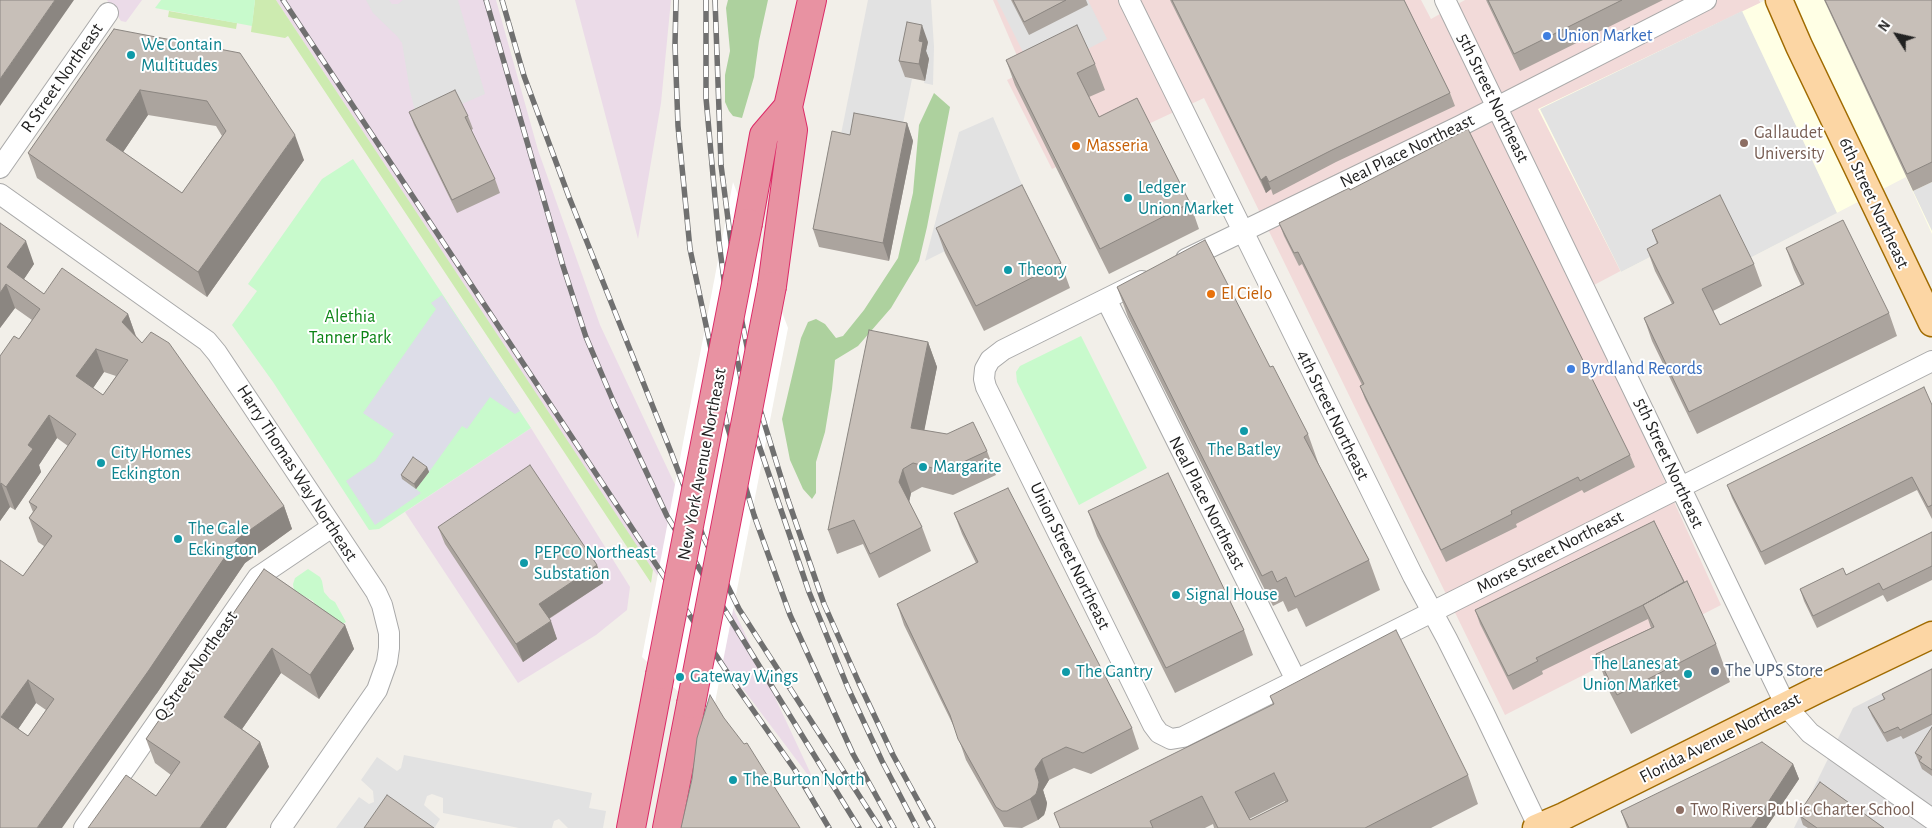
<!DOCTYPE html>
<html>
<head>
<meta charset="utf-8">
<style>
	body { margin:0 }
	#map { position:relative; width:1932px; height:828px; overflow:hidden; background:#f2efe9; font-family:"Alegreya Sans",sans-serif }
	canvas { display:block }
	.north { position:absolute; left:1872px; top:10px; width:50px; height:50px; -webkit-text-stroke:4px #fff; paint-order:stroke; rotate:305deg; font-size:14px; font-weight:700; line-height:20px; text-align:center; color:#222 }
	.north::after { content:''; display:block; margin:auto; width:18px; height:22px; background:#222; clip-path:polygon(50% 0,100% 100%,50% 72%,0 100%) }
</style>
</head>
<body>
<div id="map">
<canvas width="1932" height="828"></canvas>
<div class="north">N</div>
</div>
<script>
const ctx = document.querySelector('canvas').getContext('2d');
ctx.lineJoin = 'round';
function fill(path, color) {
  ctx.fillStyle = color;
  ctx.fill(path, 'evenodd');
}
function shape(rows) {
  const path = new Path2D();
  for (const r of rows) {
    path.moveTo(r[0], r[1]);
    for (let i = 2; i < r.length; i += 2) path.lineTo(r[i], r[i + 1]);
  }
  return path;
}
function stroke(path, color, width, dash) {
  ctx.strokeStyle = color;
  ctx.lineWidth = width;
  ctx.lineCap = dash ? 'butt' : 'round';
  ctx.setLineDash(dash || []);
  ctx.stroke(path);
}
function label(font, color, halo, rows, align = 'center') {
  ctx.font = font + ' "Alegreya Sans",sans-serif';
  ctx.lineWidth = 4;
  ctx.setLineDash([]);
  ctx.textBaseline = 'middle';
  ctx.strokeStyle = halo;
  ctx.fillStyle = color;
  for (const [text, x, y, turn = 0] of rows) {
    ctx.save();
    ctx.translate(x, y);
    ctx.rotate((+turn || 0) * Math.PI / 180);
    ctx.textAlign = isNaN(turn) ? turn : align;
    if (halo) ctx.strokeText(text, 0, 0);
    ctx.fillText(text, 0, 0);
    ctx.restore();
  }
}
fill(shape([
	[1932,668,1932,828,1794,828,1853,708]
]), '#e0dfdf');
fill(shape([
	[993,0,1421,0,1431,19,1465,0,1759,0,1832,159,1579,293,1721,605,1505,715,1204,98,1052,169,1007,80,1024,72]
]), '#f2dad9');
fill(shape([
	[107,0,142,0,126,22,121,21],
	[276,0,496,0,538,150,600,325,817,787,642,555],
	[575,0,671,0,661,103,638,239],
	[531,428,630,587,627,610,596,635,518,683,405,512]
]), '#ebdbe8');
fill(shape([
	[1766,0,1932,0,1932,234,1906,177,1750,258,1730,216,1621,272,1538,109]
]), '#ffffe5');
fill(shape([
	[255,0,276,0,653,570,651,583,288,36,285,38,251,32],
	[169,11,237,23,236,29,168,17]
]), '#cdebb0');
fill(shape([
	[728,0,768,0,759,41,754,77,742,118,733,116,729,111,725,102,725,75,730,51,726,8],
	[934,93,950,107,927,227,919,261,891,308,858,346,835,360,832,389,825,432,816,462,816,493,812,499,803,489,790,460,782,419,801,338,808,322,816,319,825,324,836,338,843,336,864,310,898,258,913,193,919,125]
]), '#add19e');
fill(shape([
	[161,0,255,0,252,26,155,8],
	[353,159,531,428,379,529,369,530,273,382,232,325,257,291,248,284,322,179],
	[1081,336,1147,468,1079,505,1017,382,1016,372,1020,366],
	[308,569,320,577,322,581,324,592,330,599,335,602,346,622,341,625,318,609,313,601,294,591,293,584,295,578]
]), '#c8facc');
fill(shape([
	[366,0,389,0,392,4,398,4,403,0,458,0,485,94,418,123,410,91,402,43,397,36,373,13],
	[868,0,931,0,934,47,933,85,924,83,929,59,905,77,912,79,900,138,838,149],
	[997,0,1088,0,1107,39,1035,76],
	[1742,11,1837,213,1750,258,1730,216,1621,272,1540,109],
	[993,117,1032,208,925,261,959,132],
	[1932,182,1932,231,1913,191],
	[404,755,592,793,589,808,606,811,603,828,568,828,559,819,554,821,552,828,519,828,443,813,443,798,432,794,427,796,424,805,440,819,435,827,436,828,336,828,359,797,369,804,374,802,373,791,361,780,377,757,397,771,401,768]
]), '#e2e2e2');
fill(shape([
	[442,295,520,411,515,414,490,397,467,429,462,426,429,472,415,462,403,479,421,493,375,525,346,481,375,461,394,434,363,413,436,309,431,303]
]), '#dddde8');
fill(shape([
	[733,182,788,328,711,723,642,657]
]), '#fff');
const minor = shape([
	[1129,0,1413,576,1447,639,1484,713,1539,828],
	[1445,0,1786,706,1810,733,1932,819],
	[0,168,108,13],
	[0,194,207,341,217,353,376,592,382,605,389,633,389,648,387,662,377,690,281,828],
	[1186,259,1460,126,1706,0],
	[1142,281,1003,350,990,360,985,369,984,379,986,387,1153,725,1159,733,1171,739,1183,737,1932,361],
	[1106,299,1296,680],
	[84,828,258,577,332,527]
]);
const major = shape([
	[1779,0,1799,46,1932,323],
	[1536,828,1564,816,1817,690,1932,635]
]);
const highway = shape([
	[748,223,764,135,788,107],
	[772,286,793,130,788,107,812,0],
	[631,828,660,675],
	[667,828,691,704]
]);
stroke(minor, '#a9a9a9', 22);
stroke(major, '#a06b00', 29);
stroke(highway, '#dc2a67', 30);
stroke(minor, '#fff', 20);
stroke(major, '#fcd6a4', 26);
stroke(highway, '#e892a2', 28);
const rail = shape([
	[283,0,739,690,795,770,829,828],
	[486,0,563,266,586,337,614,403,667,516,859,828],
	[502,0,524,76,569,197,671,452,703,536,739,609,880,828],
	[676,0,675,45,678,126,690,249,727,425,754,515,790,615,853,754,894,828],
	[706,0,706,98,719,242,729,318,748,413,809,592,848,688,882,761,917,828],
	[715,0,721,165,740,312,759,406,788,500,824,604,859,683,893,755,933,828]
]);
stroke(rail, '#707070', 5.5);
stroke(rail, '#fff', 4, [11]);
const highwayBridge = shape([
	[660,675,748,223],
	[691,704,772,286]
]);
stroke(highwayBridge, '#dc2a67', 30, []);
stroke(highwayBridge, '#e892a2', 28);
fill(shape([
	[1011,0,1086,0,1088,5,1029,35],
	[1170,0,1404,0,1450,93,1455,106,1336,162,1273,195,1271,189,1266,193],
	[1486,0,1663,0,1520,71],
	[1824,0,1932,0,1932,182,1913,191],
	[114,29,304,160,207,297,37,178,28,153],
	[148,115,216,126,222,136,182,193,123,152],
	[928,42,926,51,929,59,925,81,905,77,899,61],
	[1006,60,1095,64,1105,90,1089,97,1099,117,1190,203,1199,229,1109,274,1015,85],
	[409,112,468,116,473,129,471,130,495,179,500,193,457,213,414,125],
	[907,123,913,141,889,261,819,247,813,229,850,135],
	[1350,190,1630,455,1635,467,1584,493,1582,490,1516,524,1517,527,1446,562,1365,399,1360,386,1362,385,1302,264,1299,266,1284,236,1279,223],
	[0,223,34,264,24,279,44,294,128,314,136,336,284,506,292,529,245,563,157,693,0,828,23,576,44,546,38,542,29,518,33,512,29,502,68,446,57,438,39,465,41,472,15,510,10,507,0,521,0,356,19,339,32,320,15,308,0,328],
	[104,372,116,376,103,395,93,388],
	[36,703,46,710,28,736,18,729],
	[936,228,1061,263,1070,288,984,331,945,253],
	[1652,230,1754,264,1762,286,1713,311,1720,325,1801,285,1794,270,1786,248,1889,313,1897,336,1697,434,1652,341,1644,318,1672,304,1655,271,1647,249,1657,244],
	[1117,287,1270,367,1308,434,1319,465,1369,560,1380,590,1306,627,1297,608,1288,612,1283,601,1273,606,1128,317],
	[928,342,937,367,924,430,987,451,996,475,953,495,922,487,911,493,909,502,922,527,931,551,879,578,863,544,837,554,828,530],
	[1932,405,1932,519,1917,490,1765,565,1732,498,1727,485],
	[427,467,429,472,416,489,402,479,401,475],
	[1088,511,1244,630,1253,655,1175,693,1097,536],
	[954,513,1132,728,1139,749,1091,774,1074,768,1049,780,1043,790,1047,803,1046,809,1044,815,1038,820,1022,828,1004,827,966,760,956,731,904,625,897,604,976,563,962,534],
	[1654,521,1716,644,1730,682,1631,734,1610,693,1596,654,1651,628,1648,619,1542,671,1543,674,1513,690,1480,624,1475,610],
	[438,527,597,565,603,583,549,619,557,639,523,662,445,544],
	[1932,532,1932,580,1887,602,1883,595,1817,628,1804,601,1800,589,1846,575],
	[264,569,345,625,354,649,319,699,281,673,242,729,260,742,269,767,156,796,171,775,155,763,146,739],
	[1932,669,1932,725,1903,739,1901,736,1887,742,1872,716,1868,707,1884,700,1882,694],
	[1270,696,1468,775,1478,804,1431,828,1214,828,1213,824,1205,828,1060,828,1273,704],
	[1285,801,1285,802,1250,820,1249,819],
	[1932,727,1932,776,1922,769,1915,753],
	[1793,764,1799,779,1766,828,1627,828,1621,811],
	[1820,782,1884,828,1808,828,1803,825,1800,816,1802,813,1801,810]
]), '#aba49e');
fill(shape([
	[55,0,74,0,0,106,0,79],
	[922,25,928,42,926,51,929,59,925,81,919,64,919,41],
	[140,90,148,115,115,164,106,140],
	[907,123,913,141,889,261,883,243],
	[295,135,304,160,207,297,198,272],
	[1266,176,1271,189,1266,193,1261,180],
	[26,241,34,264,16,291,7,267],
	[6,284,15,308,0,328,0,293],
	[128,314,136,337,122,322],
	[928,342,937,367,920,452,911,428],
	[96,349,104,372,85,400,76,376],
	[49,415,57,438,39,465,41,472,15,510,6,487,28,445],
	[427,467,429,472,416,489,414,484],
	[903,469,911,493,908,507,899,482],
	[1,483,10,507,0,521,0,485],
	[284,506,292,529,245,563,157,693,62,828,37,828,237,539],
	[597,565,603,583,545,621,539,604],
	[551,621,557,639,523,662,516,644],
	[345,625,354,649,319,699,310,675],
	[272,648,281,673,233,742,224,717],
	[28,680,36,703,10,741,1,717],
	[260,742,269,767,226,828,200,828],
	[1042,759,1049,780,1043,790,1047,803,1046,809,1044,815,1038,820,1030,799,1035,769],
	[1793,764,1799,779,1766,828,1752,828,1752,827]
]), '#8b8681');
const building = shape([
	[0,0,55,0,0,79,0,0],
	[1013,0,1066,0,1024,22,1013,0],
	[1172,0,1404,0,1450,93,1332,150,1269,182,1266,176,1261,180,1172,0],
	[1488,0,1622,0,1514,54,1488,0],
	[1825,0,1932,0,1932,162,1907,174,1825,0],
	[907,22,922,25,919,41,923,42,919,64,899,61,907,22],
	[1077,25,1095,64,1077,73,1099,117,1137,98,1190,203,1100,249,1006,60,1077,25],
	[114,29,240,53,295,135,198,272,28,153,114,29],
	[140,90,207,101,226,131,182,193,106,140,140,90],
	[455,90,468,116,465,117,495,179,452,200,409,112,455,90],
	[854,113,907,123,883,243,813,229,832,131,850,135,854,113],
	[1468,129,1630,455,1580,481,1578,477,1511,511,1512,514,1441,550,1360,386,1364,384,1298,252,1294,253,1279,223,1349,188,1350,190,1468,129],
	[1022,185,1061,263,976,306,936,228,1022,185],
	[1720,195,1754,264,1702,289,1720,325,1804,284,1786,248,1843,220,1889,313,1689,412,1644,318,1674,303,1647,249,1658,243,1652,230,1720,195],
	[0,223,26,241,7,267,44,294,62,268,128,314,122,322,142,343,151,332,169,343,284,506,237,539,149,670,37,828,0,828,0,560,23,576,52,536,29,518,37,507,29,502,76,434,49,415,28,445,33,449,6,487,1,483,0,485,0,356,14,336,19,339,40,309,6,284,0,293,0,223],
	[96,349,128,360,103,395,76,376,96,349],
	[28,680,54,699,28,736,1,717,28,680],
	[1205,240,1270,367,1273,366,1308,434,1304,437,1369,560,1295,597,1286,577,1277,582,1272,571,1262,576,1117,287,1205,240],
	[869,330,928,342,911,428,947,434,973,422,987,451,944,471,913,463,903,469,899,482,922,527,870,554,854,520,828,530,869,330],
	[1924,387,1932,405,1932,505,1928,507,1912,477,1761,552,1727,485,1924,387],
	[413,457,427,467,414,484,401,475,413,457],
	[530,465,597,565,539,604,551,621,516,644,438,527,530,465],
	[1168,473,1244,630,1166,668,1088,511,1168,473],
	[1008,488,1132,728,1083,753,1066,747,1042,759,1035,769,1039,782,1038,788,1036,794,1030,799,1007,811,1002,811,996,807,958,739,950,715,897,604,978,562,954,513,1008,488],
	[1654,521,1684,582,1643,605,1536,658,1538,661,1508,676,1475,610,1654,521],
	[1932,532,1932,566,1883,590,1879,583,1813,616,1800,589,1843,568,1846,575,1932,532],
	[264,569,345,625,310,675,272,648,224,717,260,742,200,828,88,828,126,775,156,796,180,762,146,739,264,569],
	[1687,581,1716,644,1617,695,1596,654,1654,627,1643,605,1687,581],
	[1396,630,1468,775,1365,828,1218,828,1202,796,1150,821,1153,828,1060,828,1054,813,1274,704,1270,696,1396,630],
	[1274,773,1288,801,1250,820,1235,792,1274,773],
	[1932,669,1932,714,1900,730,1898,727,1884,733,1868,707,1885,699,1882,694,1932,669],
	[710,695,724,718,744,744,747,743,800,828,681,828,692,779,697,738,710,695],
	[1932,727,1932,770,1919,761,1922,757,1915,753,1932,727],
	[1762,742,1793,764,1752,827,1750,828,1629,828,1621,811,1762,742],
	[1820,782,1884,828,1817,828,1800,816,1806,807,1801,810,1820,782],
	[387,795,434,828,364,828,387,795]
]);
fill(building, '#c7bfb8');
stroke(building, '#8b8681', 1);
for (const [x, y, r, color] of [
	[1547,36,5,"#3f7fe0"],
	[131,55,5,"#0f9aa8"],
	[1744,143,5,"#8d6e63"],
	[1076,146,5,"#e8710a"],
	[1128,198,5,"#0f9aa8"],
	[1008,270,5,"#0f9aa8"],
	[1211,294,5,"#e8710a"],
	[1571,369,5,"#3f7fe0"],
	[1244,431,5,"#0f9aa8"],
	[101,463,5,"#0f9aa8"],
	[923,467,5,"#0f9aa8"],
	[178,539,5,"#0f9aa8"],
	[524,563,5,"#0f9aa8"],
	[1176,595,5,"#0f9aa8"],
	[1715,671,5,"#5c6f8a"],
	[1066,672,5,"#0f9aa8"],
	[1688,674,5,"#0f9aa8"],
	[680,677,5,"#0f9aa8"],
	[733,780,5,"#0f9aa8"],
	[1680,810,5,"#8d6e63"]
]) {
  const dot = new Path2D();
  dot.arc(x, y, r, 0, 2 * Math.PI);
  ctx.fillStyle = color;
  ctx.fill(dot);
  stroke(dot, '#fff', 2);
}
label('18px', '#366cbe', '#fff', [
	["Union Market",1557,36],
	["Byrdland Records",1581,369]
], 'left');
label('18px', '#0d838f', '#fff', [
	["We Contain",141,45],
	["Multitudes",141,66],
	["Ledger",1138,188],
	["Union Market",1138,209],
	["Theory",1018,270],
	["The Batley",1244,450,"center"],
	["City Homes",111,453],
	["Eckington",111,474],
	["Margarite",933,467],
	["The Gale",188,529],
	["Eckington",188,550],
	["PEPCO Northeast",534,553],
	["Substation",534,574],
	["Signal House",1186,595],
	["The Lanes at",1678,664,"right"],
	["Union Market",1678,685,"right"],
	["The Gantry",1076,672],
	["Gateway Wings",690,677],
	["The Burton North",743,780]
], 'left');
label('18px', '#222', '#fff', [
	["R Street Northeast",62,78,-55],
	["5th Street Northeast",1493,98,64],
	["Neal Place Northeast",1407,151,-26],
	["6th Street Northeast",1874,203,65],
	["4th Street Northeast",1333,415,64],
	["5th Street Northeast",1669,463,65],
	["New York Avenue Northeast",702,464,-79],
	["Harry Thomas Way Northeast",297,473,57],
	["Neal Place Northeast",1207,503,63],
	["Morse Street Northeast",1550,552,-27],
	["Union Street Northeast",1070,556,64],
	["Q Street Northeast",196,666,-55],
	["Florida Avenue Northeast",1720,738,-27]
]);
label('18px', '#785e54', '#fff', [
	["Gallaudet",1754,133],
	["University",1754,154],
	["Two Rivers Public Charter School",1690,810]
], 'left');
label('18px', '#c56008', '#fff', [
	["Masseria",1086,146],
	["El Cielo",1221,294]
], 'left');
label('18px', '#0c8416', '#fff', [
	["Alethia",350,317],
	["Tanner Park",350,338]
]);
label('18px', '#4e5e75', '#fff', [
	["The UPS Store",1725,671]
], 'left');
</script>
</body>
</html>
